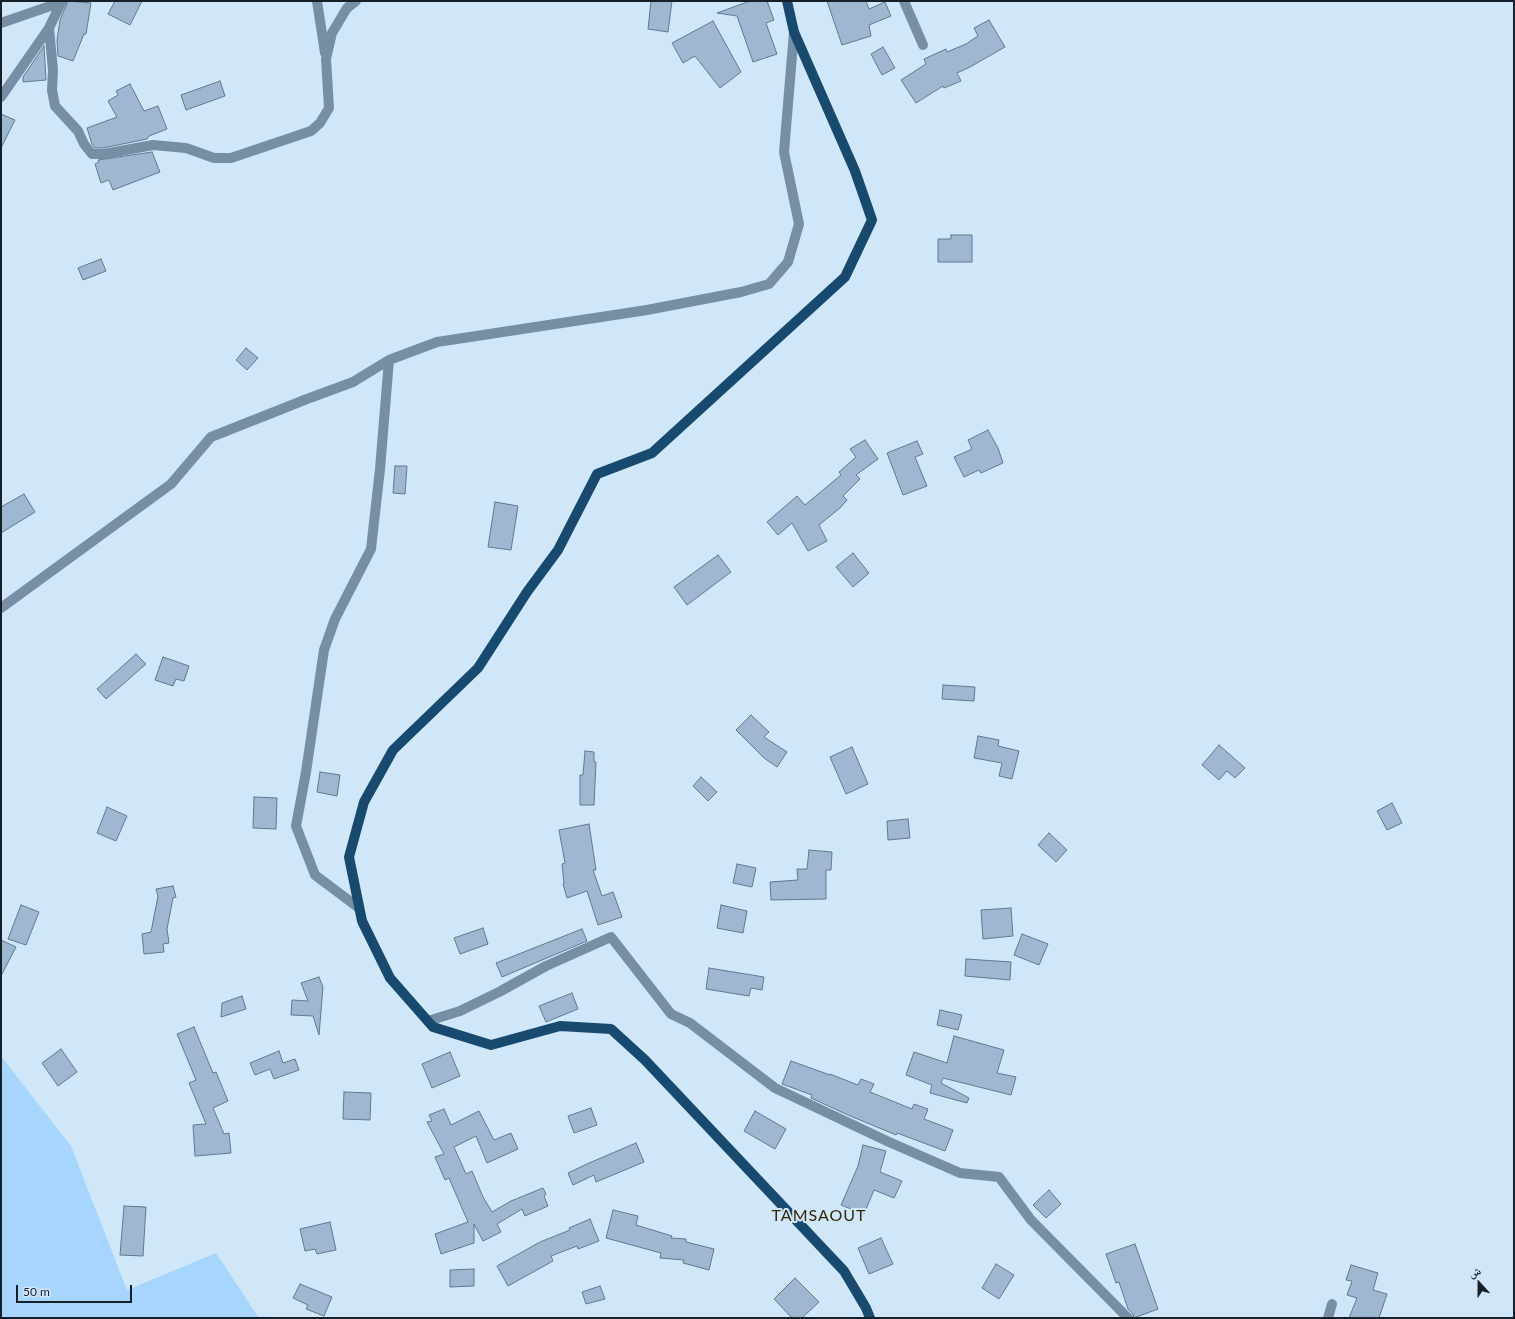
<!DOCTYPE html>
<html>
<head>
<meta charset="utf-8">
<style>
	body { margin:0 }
	#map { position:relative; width:1515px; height:1319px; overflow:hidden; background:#d0e7fa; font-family:Lato,"Noto Naskh Arabic",sans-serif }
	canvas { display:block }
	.frame { position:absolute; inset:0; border:2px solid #152029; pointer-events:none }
	.north { position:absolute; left:1459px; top:1263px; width:40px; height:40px; -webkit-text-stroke:3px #d0e7fa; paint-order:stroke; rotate:339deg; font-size:11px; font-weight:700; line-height:16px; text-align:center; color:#152029 }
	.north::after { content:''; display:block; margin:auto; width:14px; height:18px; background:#152029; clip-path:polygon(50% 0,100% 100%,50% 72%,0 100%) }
	.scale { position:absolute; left:16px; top:1285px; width:116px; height:18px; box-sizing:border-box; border:2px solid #152029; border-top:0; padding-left:5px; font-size:12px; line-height:14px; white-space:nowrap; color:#152029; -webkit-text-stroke:3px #d0e7fa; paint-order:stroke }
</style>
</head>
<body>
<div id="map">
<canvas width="1515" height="1319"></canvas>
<div class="frame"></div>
<div class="north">ش</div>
<div class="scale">50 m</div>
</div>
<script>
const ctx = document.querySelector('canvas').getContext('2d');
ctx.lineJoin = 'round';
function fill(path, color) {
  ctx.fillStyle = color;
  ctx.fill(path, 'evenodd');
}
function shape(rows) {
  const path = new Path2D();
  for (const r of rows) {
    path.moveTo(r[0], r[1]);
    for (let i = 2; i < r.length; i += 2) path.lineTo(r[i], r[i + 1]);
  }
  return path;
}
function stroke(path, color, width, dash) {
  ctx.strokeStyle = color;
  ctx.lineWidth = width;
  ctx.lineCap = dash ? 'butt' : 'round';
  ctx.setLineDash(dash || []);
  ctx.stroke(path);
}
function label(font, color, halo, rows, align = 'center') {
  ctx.font = font + ' Lato,sans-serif';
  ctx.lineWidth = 4;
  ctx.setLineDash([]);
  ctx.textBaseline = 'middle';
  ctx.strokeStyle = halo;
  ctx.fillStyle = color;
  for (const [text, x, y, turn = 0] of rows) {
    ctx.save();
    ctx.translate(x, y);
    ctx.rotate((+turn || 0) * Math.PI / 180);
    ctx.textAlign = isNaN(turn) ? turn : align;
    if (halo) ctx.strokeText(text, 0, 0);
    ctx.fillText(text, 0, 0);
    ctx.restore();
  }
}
fill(shape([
	[1,1056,71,1146,127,1290,216,1253,259,1318,1,1318]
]), '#a6d6fe');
const building = shape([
	[68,1,91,3,86,34,84,34,73,61,58,56,57,40,60,20,68,1],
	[115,1,142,1,130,25,108,14,115,1],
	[651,1,672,1,668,32,648,29,651,1],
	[750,1,767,1,774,20,766,23,777,54,753,62,737,16,717,13,750,1],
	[827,1,866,1,869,9,885,2,891,16,869,25,871,36,842,45,827,1],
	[989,20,1005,47,970,67,957,73,961,81,944,88,943,86,916,103,901,80,926,64,924,59,946,49,947,52,966,44,978,36,974,28,989,20],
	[713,21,741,72,720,88,695,56,683,63,672,43,713,21],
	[44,46,46,80,23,82,23,77,44,46],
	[883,47,895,68,882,75,871,54,883,47],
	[220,81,225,96,186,110,181,95,220,81],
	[130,84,144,111,158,106,167,129,149,136,147,139,103,148,95,148,92,144,87,128,117,117,108,101,118,95,116,91,130,84],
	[1,114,15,120,1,148,1,114],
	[152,152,160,172,113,190,109,180,101,183,95,164,99,162,98,160,152,152],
	[951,235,972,235,972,262,938,262,938,239,951,239,951,235],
	[101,259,106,271,83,280,78,268,101,259],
	[246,348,258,358,247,370,236,360,246,348],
	[988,430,998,448,1003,463,981,473,979,470,964,477,954,457,972,449,968,440,988,430],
	[865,440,878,459,856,475,860,479,843,496,847,500,840,508,819,525,827,541,808,551,792,523,778,535,767,522,797,496,805,505,841,475,839,472,856,457,850,449,865,440],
	[917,441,923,454,915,457,927,486,903,495,887,453,917,441],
	[395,466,407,466,405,494,393,493,395,466],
	[24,494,35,512,1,533,1,507,24,494],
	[495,502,518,506,511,550,488,547,495,502],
	[853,553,869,573,853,587,836,567,853,553],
	[718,555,731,572,687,605,674,587,718,555],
	[136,654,146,664,106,699,97,689,136,654],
	[163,657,189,666,184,681,176,679,173,686,155,680,163,657],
	[943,685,975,687,974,701,942,699,943,685],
	[751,715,769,732,764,737,787,752,777,767,764,758,736,730,751,715],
	[978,736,999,740,998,746,1019,751,1012,779,999,776,1002,763,974,758,978,736],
	[1219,745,1245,768,1235,778,1227,771,1219,780,1202,765,1219,745],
	[852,747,868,784,846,794,830,757,852,747],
	[585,751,594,752,594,762,596,762,594,805,580,805,580,775,583,775,585,751],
	[320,772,340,775,337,796,317,792,320,772],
	[701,777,717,792,708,801,693,786,701,777],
	[254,797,277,798,276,829,253,828,254,797],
	[1392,803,1402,823,1387,830,1377,811,1392,803],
	[107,807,127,816,116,841,97,833,107,807],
	[908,819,910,838,888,840,887,821,908,819],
	[589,824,596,870,593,870,602,896,613,892,622,917,598,925,587,891,567,898,563,884,564,884,562,864,565,863,559,830,589,824],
	[1049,833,1067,850,1056,862,1038,845,1049,833],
	[809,850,832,852,831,870,826,870,826,899,771,900,770,882,798,880,797,869,807,869,809,850],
	[737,864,756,868,752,887,733,883,737,864],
	[173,886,176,897,173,898,167,929,169,943,163,944,164,952,144,954,142,934,151,932,158,896,156,889,173,886],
	[21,905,39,912,26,945,8,939,21,905],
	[721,905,747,911,743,933,717,928,721,905],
	[1011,908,1013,936,983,939,981,910,1011,908],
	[483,928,488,944,460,954,454,938,483,928],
	[582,929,587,941,502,977,496,963,582,929],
	[1022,934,1048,944,1039,965,1014,955,1022,934],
	[1,940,16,947,1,976,1,940],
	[966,959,1011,962,1010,980,965,976,966,959],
	[709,968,764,977,762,990,751,988,749,996,706,989,709,968],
	[319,977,323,987,319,1035,313,1016,291,1015,292,1000,308,1001,301,983,319,977],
	[572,993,578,1009,546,1022,539,1006,572,993],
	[242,996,246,1009,221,1017,222,1003,242,996],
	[940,1010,962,1015,958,1030,937,1025,940,1010],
	[194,1027,213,1073,216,1072,228,1101,213,1108,224,1134,229,1133,231,1153,195,1156,193,1125,206,1124,189,1083,196,1080,177,1034,194,1027],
	[954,1036,1004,1050,997,1073,1016,1077,1011,1095,943,1078,941,1083,969,1098,967,1103,930,1093,932,1085,906,1075,914,1052,947,1063,954,1036],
	[61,1049,77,1072,58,1086,42,1063,61,1049],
	[279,1051,283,1063,295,1059,299,1070,274,1079,270,1069,255,1075,250,1063,279,1051],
	[450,1052,460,1076,432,1088,422,1064,450,1052],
	[791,1061,830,1075,830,1074,858,1085,861,1079,874,1084,870,1092,912,1109,914,1104,928,1109,924,1119,953,1130,945,1151,897,1133,896,1135,848,1115,811,1098,812,1095,782,1084,791,1061],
	[344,1092,371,1093,370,1120,343,1119,344,1092],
	[591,1108,597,1125,574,1133,568,1116,591,1108],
	[444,1109,451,1125,479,1111,494,1140,511,1133,518,1149,487,1163,476,1136,454,1147,466,1174,472,1171,483,1197,492,1212,511,1201,543,1188,546,1194,544,1196,548,1206,525,1216,522,1209,497,1224,501,1232,483,1241,474,1224,474,1243,441,1254,435,1234,468,1222,449,1178,445,1180,435,1157,444,1154,427,1122,432,1121,429,1115,444,1109],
	[755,1111,786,1129,775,1149,744,1131,755,1111],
	[636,1143,644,1162,596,1182,594,1175,573,1185,568,1173,589,1163,636,1143],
	[863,1145,886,1151,880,1172,902,1181,894,1198,874,1190,864,1214,841,1205,858,1166,863,1145],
	[1049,1190,1061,1204,1046,1218,1033,1205,1049,1190],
	[124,1206,146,1207,143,1256,120,1255,124,1206],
	[613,1210,638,1216,636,1225,672,1236,671,1238,686,1239,686,1242,714,1249,709,1270,683,1263,684,1260,660,1258,661,1253,606,1238,613,1210],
	[590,1219,599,1241,578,1249,577,1246,551,1256,553,1261,508,1286,497,1266,540,1242,570,1230,569,1228,590,1219],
	[330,1222,336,1250,317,1254,315,1249,305,1251,300,1229,330,1222],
	[881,1238,893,1264,869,1274,858,1248,881,1238],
	[1135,1244,1158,1309,1134,1318,1133,1314,1128,1309,1119,1282,1116,1283,1106,1254,1135,1244],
	[996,1264,1014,1275,999,1299,982,1288,996,1264],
	[1351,1265,1378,1273,1373,1290,1387,1294,1379,1318,1349,1318,1357,1298,1347,1295,1352,1281,1346,1280,1351,1265],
	[474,1269,474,1286,450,1287,450,1270,474,1269],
	[795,1278,819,1302,802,1318,792,1318,774,1299,795,1278],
	[300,1284,332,1297,324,1316,306,1309,308,1305,293,1298,300,1284],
	[600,1286,605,1299,586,1304,582,1292,600,1286]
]);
fill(building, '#9db8d0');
stroke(building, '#5f798e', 1);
stroke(shape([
	[317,1,325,53],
	[904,1,923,45],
	[1,23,62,2],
	[49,28,53,70,52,90,55,106,78,131,84,144,92,154,104,154,153,145,186,148,214,158,231,158,311,131,320,123,329,108,326,59,332,33,347,8,356,1],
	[1,97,49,28,62,1],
	[1,608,171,484,211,437,307,399,353,382,389,360,437,342,647,310,741,292,769,284,788,262,799,224,784,152,794,32],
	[359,908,315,875,296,826,306,772,324,650,335,619,371,549,380,469,389,360],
	[428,1021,460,1011,499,992,546,966,611,937,671,1014,690,1023,775,1088,889,1142,960,1173,999,1177,1031,1220,1128,1318],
	[1328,1318,1332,1304]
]), '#768fa5', 10);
stroke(shape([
	[787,1,794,32,855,171,872,220,845,277,652,453,597,474,558,550,527,592,478,668,393,750,364,802,349,857,362,921,390,978,433,1027,491,1045,560,1026,611,1029,645,1060,844,1271,866,1308,870,1318]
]), '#18496e', 10);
ctx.letterSpacing = '1px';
label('16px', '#332800', '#d0e7fa', [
	["TAMSAOUT",819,1216]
]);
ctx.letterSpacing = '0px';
</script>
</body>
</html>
